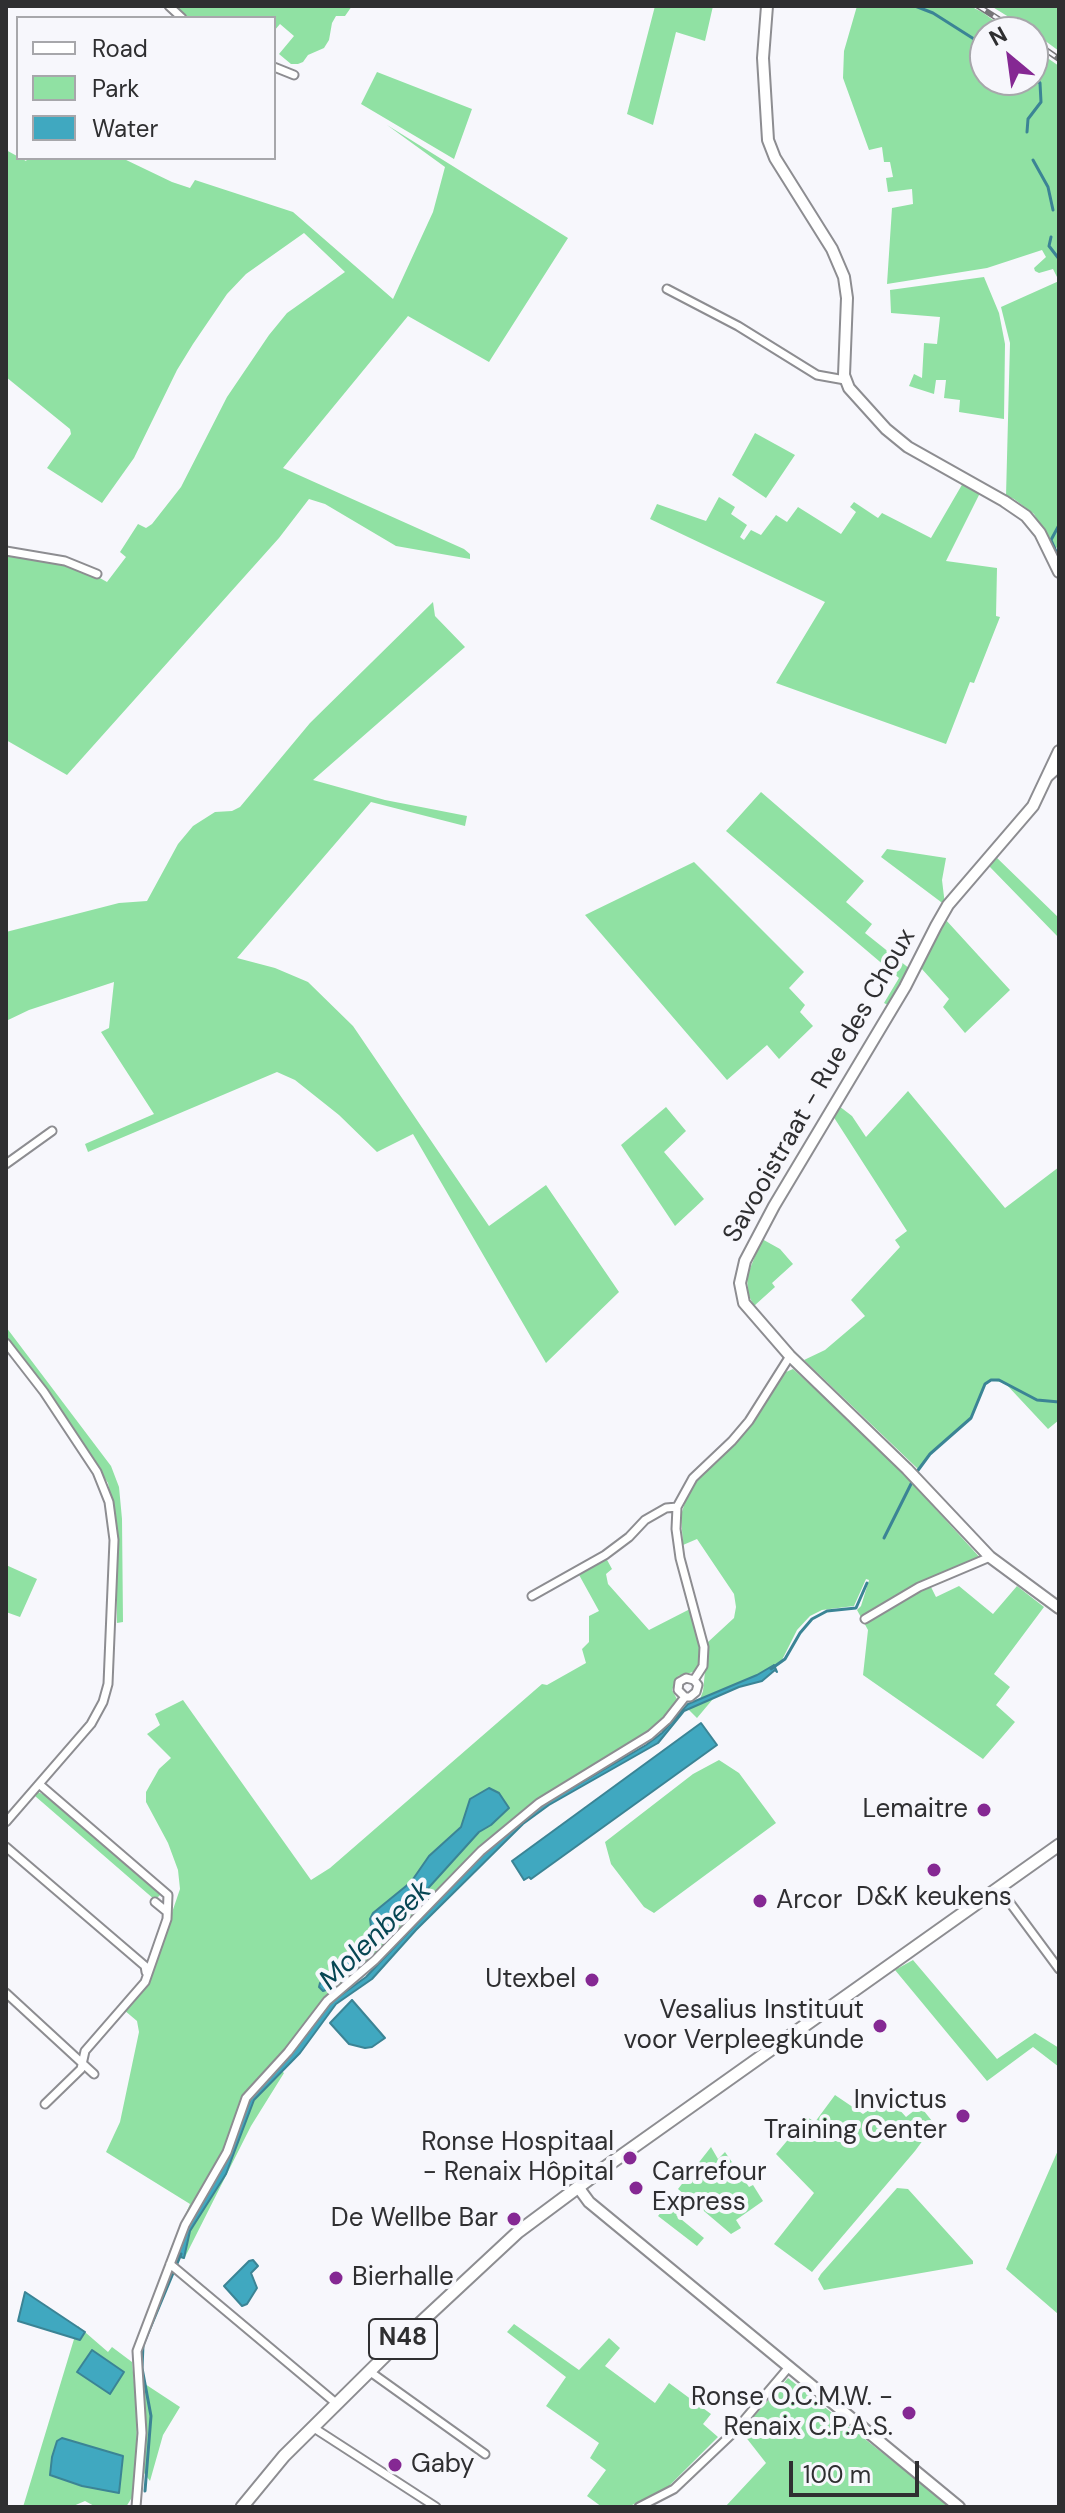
<!DOCTYPE html>
<html>
<head>
<meta charset="utf-8">
<style>
	body { margin:0 }
	#map { position:relative; width:1065px; height:2513px; overflow:hidden; background:#f7f7fc; font-family:"DM Sans",sans-serif }
	canvas { display:block }
	.frame { position:absolute; inset:0; border:8px solid #2f2f31; pointer-events:none }
	.legend { position:absolute; left:16px; top:16px; width:260px; height:144px; box-sizing:border-box; background:#f7f7fc; border:2px solid #a7a7ab; margin:0; padding:10px 14px; list-style:none; font-size:24px; color:#2f2f31 }
	.legend li { display:flex; align-items:center; gap:16px; height:40px }
	.legend b { width:40px; border:2px solid #a7a7ab }
	.north { position:absolute; left:969px; top:16px; width:80px; height:80px; box-sizing:border-box; background:#f7f7fc; border:2px solid #a7a7ab; border-radius:50%; rotate:331deg; font-size:22px; font-weight:700; line-height:32px; text-align:center; color:#2f2f31 }
	.north::after { content:''; display:block; margin:auto; width:28px; height:36px; background:#852893; clip-path:polygon(50% 0,100% 100%,50% 72%,0 100%) }
	.scale { position:absolute; left:789px; top:2461px; width:130px; height:36px; box-sizing:border-box; border:4px solid #2f2f31; border-top:0; padding-left:10px; font-size:24px; line-height:28px; white-space:nowrap; color:#2f2f31; -webkit-text-stroke:6px #f7f7fc; paint-order:stroke }
</style>
</head>
<body>
<div id="map">
<canvas width="1065" height="2513"></canvas>
<div class="frame"></div>
<ul class="legend">
<li><b style="height:10px;background:#fff"></b>Road</li>
<li><b style="height:22px;background:#90e1a3"></b>Park</li>
<li><b style="height:22px;background:#40a8c0"></b>Water</li>
</ul>
<div class="north">N</div>
<div class="scale">100 m</div>
</div>
<script>
const ctx = document.querySelector('canvas').getContext('2d');
ctx.lineJoin = 'round';
function fill(path, color) {
  ctx.fillStyle = color;
  ctx.fill(path, 'evenodd');
}
function shape(rows) {
  const path = new Path2D();
  for (const r of rows) {
    path.moveTo(r[0], r[1]);
    for (let i = 2; i < r.length; i += 2) path.lineTo(r[i], r[i + 1]);
  }
  return path;
}
function stroke(path, color, width, dash) {
  ctx.strokeStyle = color;
  ctx.lineWidth = width;
  ctx.lineCap = dash ? 'butt' : 'round';
  ctx.setLineDash(dash || []);
  ctx.stroke(path);
}
function label(font, color, halo, rows, align = 'center') {
  ctx.font = font + ' "DM Sans",sans-serif';
  ctx.lineWidth = 8;
  ctx.setLineDash([]);
  ctx.textBaseline = 'middle';
  ctx.strokeStyle = halo;
  ctx.fillStyle = color;
  for (const [text, x, y, turn = 0] of rows) {
    ctx.save();
    ctx.translate(x, y);
    ctx.rotate((+turn || 0) * Math.PI / 180);
    ctx.textAlign = isNaN(turn) ? turn : align;
    if (halo) ctx.strokeText(text, 0, 0);
    ctx.fillText(text, 0, 0);
    ctx.restore();
  }
}
fill(shape([
	[176,6,352,6,345,16,336,16,332,23,329,40,324,48,308,55,303,62,298,64,291,64,279,54,294,36,280,24,274,31,274,18,189,18],
	[655,6,713,6,705,41,676,32,653,125,627,114],
	[857,6,970,6,982,12,1010,32,985,32,985,80,1033,80,1033,48,1059,66,1059,546,1053,550,1034,514,1014,499,1006,496,1010,343,1001,307,1059,281,1053,269,1039,273,1035,271,1034,268,1046,257,1042,250,987,268,887,284,892,208,913,204,912,189,888,192,886,178,893,177,890,162,884,162,882,147,869,150,843,78,844,51],
	[991,6,1059,6,1059,51,1033,32],
	[377,72,472,109,454,159,361,104],
	[387,125,568,238,489,362,408,316,283,468,464,549,470,554,470,559,396,546,325,504,309,499,279,538,67,775,6,740,6,555,82,568,107,582,126,557,120,552,138,524,146,528,152,524,181,487,227,397,269,335,287,313,345,272,304,233,246,274,227,294,193,344,177,370,134,458,102,503,47,468,71,434,70,429,6,377,6,150,26,161,28,158,122,158,172,182,190,188,195,180,293,212,393,299,433,212,445,167],
	[984,277,999,313,1005,344,1004,419,959,412,960,400,944,398,946,380,936,380,934,394,909,386,914,374,922,378,924,343,937,344,940,317,891,313,890,290],
	[755,433,795,455,766,498,732,475],
	[963,483,980,493,946,561,997,568,996,616,1000,617,974,683,970,682,946,744,776,683,825,602,650,519,657,504,706,521,719,497,735,507,731,514,747,525,740,537,744,540,751,530,761,535,776,515,787,522,798,507,841,534,856,512,850,507,854,502,878,518,882,513,931,538],
	[433,602,435,616,465,647,313,780,385,800,467,816,465,826,371,802,237,958,275,968,308,982,353,1026,489,1226,546,1185,619,1292,546,1363,413,1134,377,1152,339,1115,295,1080,277,1072,88,1152,85,1144,154,1114,101,1032,109,1028,114,982,29,1010,6,1021,6,932,119,903,147,901,178,844,193,826,215,812,232,811,240,807,310,723],
	[761,792,864,881,846,902,872,924,865,933,910,969,890,1006,884,1003,899,978,726,831],
	[887,849,946,858,942,880,945,905,881,857],
	[996,857,1059,918,1059,938,989,866],
	[694,862,804,972,789,988,805,1005,800,1012,813,1026,779,1059,767,1045,727,1080,585,915],
	[945,919,1010,990,965,1033,943,1007,949,999,921,968],
	[908,1091,1005,1208,1059,1167,1059,1420,1048,1429,1005,1383,991,1380,985,1384,971,1418,930,1454,918,1469,804,1360,825,1350,865,1316,851,1300,900,1247,895,1240,907,1231,833,1116,839,1106,852,1116,866,1137],
	[666,1107,686,1131,664,1152,704,1199,675,1226,621,1145],
	[762,1239,780,1249,793,1264,772,1283,775,1287,754,1306,748,1294,747,1276],
	[6,1327,111,1466,119,1487,122,1519,123,1622,117,1623,116,1525,108,1483,60,1410,12,1347,6,1337],
	[793,1369,844,1415,911,1482,984,1562,931,1587,936,1597,959,1586,993,1614,1017,1586,1044,1607,994,1674,1010,1687,996,1705,1015,1722,983,1759,863,1675,868,1630,857,1610,861,1606,869,1580,866,1579,854,1606,822,1610,810,1616,797,1630,782,1660,761,1677,718,1693,697,1718,686,1707,700,1699,703,1691,708,1642,734,1618,736,1607,734,1594,697,1539,683,1545,681,1515,687,1496,697,1480,740,1438,786,1372],
	[606,1558,612,1569,606,1574,608,1584,649,1630,690,1609,701,1645,697,1671,678,1676,672,1690,678,1701,658,1723,642,1736,516,1816,374,1955,326,1996,288,2049,274,2065,284,2073,251,2126,184,2259,169,2252,190,2204,106,2152,120,2122,139,2032,137,2021,124,2010,149,1980,180,1889,178,1870,168,1843,146,1802,146,1792,159,1769,171,1758,147,1734,160,1725,155,1714,183,1700,311,1880,330,1868,542,1684,547,1685,586,1663,582,1649,589,1642,589,1616,599,1611,578,1573],
	[6,1565,37,1579,20,1617,6,1612],
	[719,1760,739,1773,776,1823,654,1913,644,1907,611,1864,605,1842,693,1774],
	[38,1792,47,1796,161,1894,155,1900,35,1796],
	[913,1960,997,2059,1035,2033,1059,2048,1059,2067,1033,2047,987,2081,895,1970],
	[835,2095,863,2114,888,2097,906,2117,920,2106,932,2121,929,2132,915,2151,812,2272,774,2244,814,2193,776,2154,807,2117,815,2122],
	[711,2147,718,2159,725,2152,749,2187,753,2185,763,2201,736,2220,741,2228,731,2234,678,2189],
	[1059,2148,1059,2313,1058,2314,1006,2269],
	[897,2188,908,2189,973,2261,973,2264,824,2290,818,2279,821,2274],
	[670,2201,681,2209,676,2215,704,2238,697,2246,658,2216],
	[514,2324,579,2370,609,2338,620,2348,605,2366,655,2403,669,2383,711,2414,703,2424,718,2437,667,2488,628,2507,602,2507,587,2496,606,2470,590,2458,599,2443,546,2406,566,2377,507,2332],
	[78,2326,108,2352,112,2347,132,2362,137,2413,136,2491,126,2507,96,2507,85,2501,71,2507,23,2507],
	[62,2438,123,2456,119,2493,82,2486,50,2475],
	[788,2378,914,2478,949,2507,725,2507,766,2463,741,2431],
	[142,2382,180,2407,163,2435,150,2481,144,2473]
]), '#90e1a3');
const water = shape([
	[774,1665,777,1672,775,1670,762,1681,739,1687,684,1711,658,1743,549,1805,523,1824,416,1930,372,1979,336,2004,300,2053,254,2100,226,2174,190,2231,184,2258,177,2256,187,2225,222,2168,253,2093,291,2054,330,2003,366,1977,479,1858,536,1809,646,1745,662,1733,688,1704,757,1675,774,1665],
	[701,1723,717,1745,531,1879,529,1877,524,1880,512,1861,701,1723],
	[489,1788,499,1793,509,1808,491,1825,479,1832,403,1916,393,1918,386,1933,364,1957,329,1989,323,1991,319,1987,320,1983,369,1942,372,1934,370,1919,373,1913,411,1882,429,1856,461,1827,470,1799,489,1788],
	[352,2000,385,2038,372,2047,365,2048,349,2044,330,2023,352,2000],
	[253,2260,258,2266,251,2273,257,2288,247,2304,242,2306,224,2286,249,2261,253,2260],
	[25,2292,85,2332,80,2340,18,2321,25,2292],
	[92,2350,124,2372,110,2394,77,2372,92,2350],
	[62,2438,123,2456,119,2493,82,2486,50,2475,52,2457,57,2441,62,2438]
]);
fill(water, '#40a8c0');
stroke(water, '#3b8495', 2);
stroke(shape([
	[915,6,933,13,985,46],
	[1027,132,1028,119,1041,102,1040,83,1033,77],
	[1033,160,1048,187,1053,210],
	[1051,237,1049,246,1059,259],
	[1059,525,1051,540,1059,558],
	[916,1473,930,1454,971,1418,985,1384,991,1380,999,1380,1037,1400,1059,1402],
	[884,1538,913,1480],
	[771,1669,785,1659,800,1633,812,1619,827,1611,856,1608,867,1583],
	[145,2491,151,2416,142,2368,143,2345,181,2254]
]), '#3b8495', 3);
const street = shape([
	[169,6,182,18],
	[274,67,294,75],
	[667,289,738,326,817,375,845,380],
	[6,551,65,561,97,574],
	[1049,777,1059,768],
	[6,1164,52,1131],
	[6,1343,44,1392,97,1472,109,1502,114,1540,108,1684,103,1702,91,1724,6,1822],
	[532,1596,605,1555,629,1537,645,1520,666,1508,677,1507],
	[865,1619,919,1587,990,1557],
	[694,1680,703,1666,704,1647,680,1558,676,1529,677,1507,693,1478,732,1441,749,1421,790,1356],
	[685,1697,678,1690,679,1682,686,1678,694,1680],
	[39,1784,168,1895,167,1919,145,1982,85,2051,81,2069,45,2104],
	[6,1847,145,1966,146,1972],
	[999,1888,1059,1969],
	[155,1902,166,1911],
	[6,1993,94,2074],
	[170,2264,337,2404],
	[369,2371,485,2454],
	[314,2428,436,2507],
	[136,2507,142,2433,137,2351,185,2225,227,2152,246,2098,288,2052,327,2001,375,1960,481,1851,539,1803,650,1735,667,1720,685,1697,690,1697,696,1692,698,1685,694,1680],
	[639,2507,674,2489,734,2432,789,2367]
]);
const secondary = shape([
	[767,6,763,58,768,140,775,158,832,249,844,277,847,298,844,375,849,388,886,429,908,447,1004,501,1026,516,1040,533,1059,572],
	[1059,751,1033,806,948,905,936,926,905,987,774,1206,745,1261,740,1283,744,1303,790,1356,907,1469,990,1557,1059,1608],
	[578,2187,589,2202,959,2507]
]);
const primary = shape([
	[242,2507,284,2456,389,2352,518,2232,604,2168,1059,1845]
]);
stroke(street, '#8d8d91', 11);
stroke(secondary, '#8d8d91', 14);
stroke(primary, '#8d8d91', 15);
stroke(street, '#fff', 7);
stroke(secondary, '#fff', 10);
stroke(primary, '#fff', 11);
const rail = shape([
	[978,6,1019,32],
	[1033,41,1059,59]
]);
stroke(rail, '#757578', 6);
stroke(rail, '#f7f7fc', 3, [9]);
for (const [x, y, r, color] of [
	[984,1810,8,"#852893"],
	[934,1870,8,"#852893"],
	[760,1901,8,"#852893"],
	[592,1980,8,"#852893"],
	[880,2026,8,"#852893"],
	[963,2116,8,"#852893"],
	[630,2158,8,"#852893"],
	[636,2188,8,"#852893"],
	[514,2219,8,"#852893"],
	[336,2278,8,"#852893"],
	[909,2413,8,"#852893"],
	[395,2465,8,"#852893"]
]) {
  const dot = new Path2D();
  dot.arc(x, y, r, 0, 2 * Math.PI);
  ctx.fillStyle = color;
  ctx.fill(dot);
  stroke(dot, '#f7f7fc', 3);
}
for (const [x, y, w] of [
	[403,2339,68]
]) {
  const box = new Path2D();
  box.roundRect(x - w / 2, y - 20, w, 40, 6);
  ctx.fillStyle = '#f7f7fc';
  ctx.fill(box);
  stroke(box, '#2f2f31', 2);
}
label('bold 24px', '#2f2f31', null, [
	["N48",403,2339]
]);
label('26px', '#2f2f31', '#f7f7fc', [
	["Savooistraat - Rue des Choux",820,1086,-60]
]);
label('26px', '#2f2f31', '#f7f7fc', [
	["Lemaitre",968,1810],
	["D&K keukens",934,1898,"center"],
	["Arcor",776,1901,"left"],
	["Utexbel",576,1980],
	["Vesalius Instituut",864,2011],
	["voor Verpleegkunde",864,2041],
	["Invictus",947,2101],
	["Training Center",947,2131],
	["Ronse Hospitaal",614,2143],
	["- Renaix Hôpital",614,2173],
	["Carrefour",652,2173,"left"],
	["Express",652,2203,"left"],
	["De Wellbe Bar",498,2219],
	["Bierhalle",352,2278,"left"],
	["Ronse O.C.M.W. -",893,2398],
	["Renaix C.P.A.S.",893,2428],
	["Gaby",411,2465,"left"]
], 'right');
label('italic 28px', '#064653', '#f7f7fc', [
	["Molenbeek",376,1936,-44]
]);
</script>
</body>
</html>
